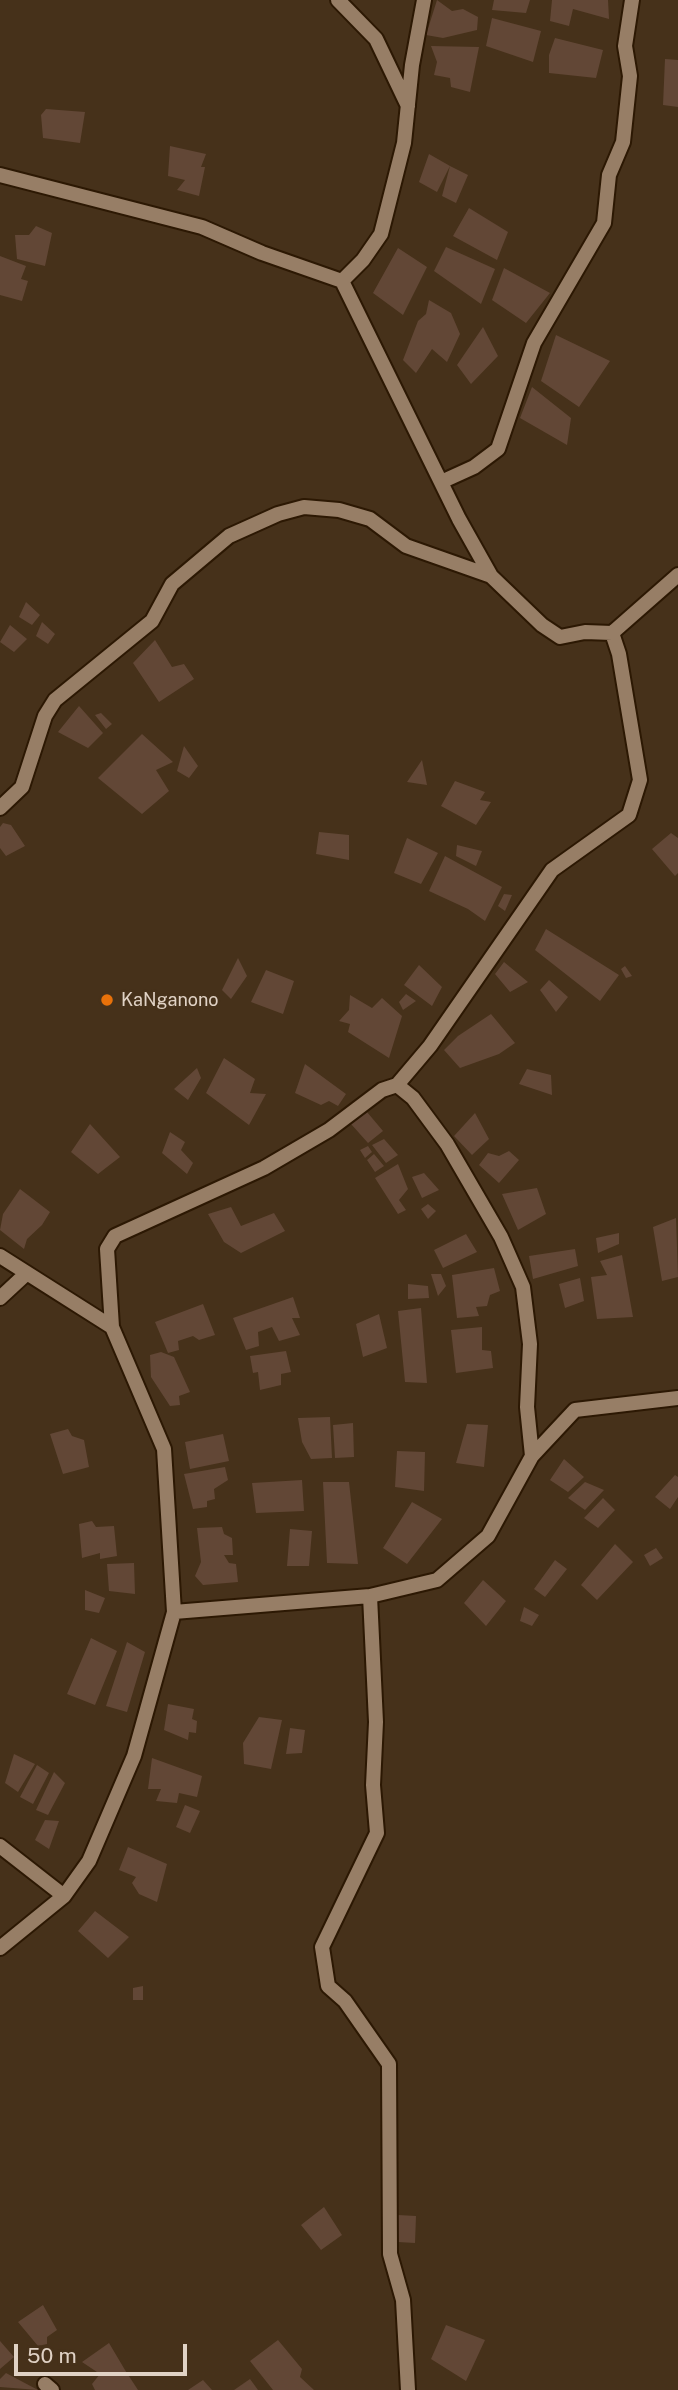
<!DOCTYPE html>
<html>
<head>
<meta charset="utf-8">
<style>
	body { margin:0 }
	#map { position:relative; width:678px; height:2390px; overflow:hidden; background:#46311a; font-family:"Public Sans",sans-serif }
	canvas { display:block }
	.scale { position:absolute; left:14px; top:2344px; width:173px; height:32px; box-sizing:border-box; border:4px solid #e0d2c5; border-top:0; padding-left:9px; font-size:21px; line-height:24px; white-space:nowrap; color:#e0d2c5; -webkit-text-stroke:5px #46311a; paint-order:stroke }
</style>
</head>
<body>
<div id="map">
<canvas width="678" height="2390"></canvas>
<div class="scale">50 m</div>
</div>
<script>
const ctx = document.querySelector('canvas').getContext('2d');
ctx.lineJoin = 'round';
function fill(path, color) {
  ctx.fillStyle = color;
  ctx.fill(path, 'evenodd');
}
function shape(rows) {
  const path = new Path2D();
  for (const r of rows) {
    path.moveTo(r[0], r[1]);
    for (let i = 2; i < r.length; i += 2) path.lineTo(r[i], r[i + 1]);
  }
  return path;
}
function stroke(path, color, width, dash) {
  ctx.strokeStyle = color;
  ctx.lineWidth = width;
  ctx.lineCap = dash ? 'butt' : 'round';
  ctx.setLineDash(dash || []);
  ctx.stroke(path);
}
function label(font, color, halo, rows, align = 'center') {
  ctx.font = font + ' "Public Sans",sans-serif';
  ctx.lineWidth = 5;
  ctx.setLineDash([]);
  ctx.textBaseline = 'middle';
  ctx.strokeStyle = halo;
  ctx.fillStyle = color;
  for (const [text, x, y, turn = 0] of rows) {
    ctx.save();
    ctx.translate(x, y);
    ctx.rotate((+turn || 0) * Math.PI / 180);
    ctx.textAlign = isNaN(turn) ? turn : align;
    if (halo) ctx.strokeText(text, 0, 0);
    ctx.fillText(text, 0, 0);
    ctx.restore();
  }
}
fill(shape([
	[437,0,452,11,463,9,478,17,477,30,443,38,426,35],
	[494,0,530,0,526,13,492,10],
	[552,0,608,0,609,19,573,9,569,26,550,21],
	[492,18,541,31,533,62,486,46],
	[555,38,603,50,596,78,549,73,549,55],
	[431,46,479,47,470,92,451,87,450,78,434,75,437,62],
	[665,59,678,60,678,107,663,105],
	[46,109,85,112,80,143,43,138,41,115],
	[170,146,206,154,201,167,205,167,199,196,177,190,185,180,168,176],
	[429,154,450,166,437,192,419,182],
	[450,166,468,175,456,203,442,196],
	[469,208,508,232,497,260,453,236],
	[36,226,52,233,45,266,17,259,15,235,29,235],
	[446,247,495,269,481,304,434,271],
	[398,248,427,267,403,315,373,293],
	[0,256,26,266,21,279,28,281,22,301,0,295],
	[504,268,550,293,526,323,492,300],
	[429,300,451,313,460,334,447,362,432,349,416,373,403,360,418,321,426,314],
	[483,327,498,356,471,384,457,365],
	[556,335,610,361,579,407,541,381],
	[532,387,571,418,567,445,520,418],
	[26,602,40,615,32,625,19,617],
	[42,622,55,634,48,644,36,636],
	[10,625,27,639,14,652,0,642],
	[155,640,172,667,184,664,194,679,159,702,133,663],
	[79,706,103,733,88,748,58,732],
	[101,713,112,724,106,729,95,715],
	[142,734,173,762,156,770,169,791,142,814,98,778],
	[184,746,198,766,189,778,177,771],
	[422,760,427,785,407,782],
	[455,781,485,792,480,800,491,802,476,825,441,806],
	[3,823,11,825,25,846,6,856,0,848,0,827],
	[319,832,349,835,349,860,316,854],
	[671,833,678,838,678,873,675,876,652,849],
	[407,838,438,853,421,884,394,873],
	[457,845,482,851,476,866,456,856],
	[445,856,502,887,485,921,468,909,429,891],
	[504,894,512,895,505,911,498,906],
	[546,929,619,975,600,1001,535,950],
	[238,958,247,976,231,999,222,990],
	[504,962,528,982,510,992,495,974],
	[419,965,442,987,432,1006,404,985],
	[625,966,632,976,626,978,621,969],
	[266,970,294,981,283,1014,251,1002],
	[549,980,568,997,556,1012,540,990],
	[406,994,416,1001,403,1010,399,1002],
	[350,995,372,1008,382,998,402,1016,389,1058,348,1032,350,1024,339,1021,349,1010],
	[491,1014,515,1043,499,1054,460,1068,444,1050,458,1036],
	[224,1058,255,1079,250,1093,266,1094,249,1125,206,1093],
	[305,1064,346,1094,338,1106,329,1101,321,1105,295,1093],
	[197,1068,201,1078,188,1100,174,1089],
	[527,1069,551,1075,552,1095,519,1084],
	[367,1112,383,1131,368,1143,351,1124],
	[475,1113,489,1139,472,1155,454,1136],
	[90,1124,120,1157,98,1174,71,1152],
	[170,1132,185,1142,181,1150,193,1163,187,1174,162,1153],
	[384,1139,398,1155,386,1163,372,1145],
	[368,1146,372,1152,365,1158,360,1150],
	[509,1151,519,1160,499,1183,479,1165,488,1153,499,1156],
	[374,1154,384,1166,375,1172,367,1160],
	[398,1164,408,1189,399,1200,406,1210,398,1214,375,1178],
	[424,1173,439,1190,422,1198,412,1177],
	[537,1188,546,1214,518,1230,502,1194],
	[20,1189,50,1212,42,1225,27,1239,24,1249,0,1230,3,1214],
	[428,1204,436,1211,428,1219,421,1209],
	[231,1207,241,1226,274,1213,285,1231,241,1253,224,1242,208,1214],
	[676,1218,678,1277,662,1281,653,1227],
	[619,1233,619,1244,598,1253,596,1238],
	[466,1234,477,1252,443,1268,434,1250],
	[575,1249,578,1266,533,1279,529,1256],
	[622,1255,633,1317,597,1319,591,1277,607,1275,600,1261],
	[494,1268,500,1291,490,1295,487,1306,476,1307,479,1316,457,1318,452,1275],
	[431,1274,441,1274,446,1286,438,1296],
	[580,1278,584,1301,565,1308,559,1284],
	[408,1284,428,1286,429,1298,408,1299],
	[293,1297,300,1318,292,1318,300,1335,279,1341,272,1327,258,1332,259,1346,246,1350,233,1318],
	[203,1304,215,1335,199,1340,193,1336,178,1341,179,1350,168,1353,155,1322],
	[421,1308,427,1383,405,1382,398,1311],
	[379,1314,387,1348,363,1357,356,1324],
	[482,1327,482,1350,491,1351,493,1368,456,1373,451,1330],
	[286,1351,291,1372,281,1374,281,1385,260,1390,258,1372,253,1373,250,1356],
	[161,1352,174,1357,190,1392,179,1396,180,1405,170,1406,151,1377,150,1355],
	[330,1417,332,1458,311,1459,302,1442,298,1418],
	[353,1423,354,1457,335,1458,333,1425],
	[467,1424,488,1425,484,1467,456,1463],
	[68,1429,72,1436,84,1440,89,1467,63,1474,50,1434],
	[223,1434,229,1461,190,1469,185,1442],
	[397,1451,425,1452,424,1491,395,1487],
	[564,1459,584,1477,568,1492,550,1480],
	[225,1467,228,1480,214,1489,215,1499,207,1501,207,1507,193,1509,184,1474],
	[675,1475,678,1477,678,1497,670,1509,655,1497],
	[302,1480,304,1511,256,1513,252,1483],
	[323,1482,349,1482,358,1564,327,1563],
	[585,1482,604,1490,585,1510,568,1498],
	[603,1498,615,1510,598,1528,584,1518],
	[412,1502,442,1519,407,1564,383,1548],
	[92,1521,96,1527,114,1526,117,1556,100,1559,100,1553,82,1558,79,1524],
	[222,1527,224,1534,232,1538,233,1555,224,1555,229,1563,236,1564,238,1582,203,1585,195,1576,201,1562,197,1528],
	[290,1529,312,1531,309,1566,287,1566],
	[615,1544,633,1562,597,1600,581,1585],
	[656,1548,663,1558,650,1566,644,1555],
	[555,1560,567,1569,545,1597,534,1589],
	[134,1563,135,1594,109,1591,107,1564],
	[483,1580,506,1601,486,1626,464,1603],
	[85,1590,105,1598,99,1613,85,1610],
	[524,1607,539,1615,532,1626,520,1621],
	[91,1638,117,1651,95,1705,67,1694],
	[127,1642,145,1652,127,1712,106,1706],
	[168,1704,194,1709,192,1719,197,1721,196,1733,189,1732,188,1740,164,1730],
	[259,1717,282,1720,271,1769,244,1764,243,1743],
	[290,1728,305,1730,302,1753,286,1754],
	[14,1754,35,1764,18,1792,5,1783],
	[152,1758,202,1776,197,1797,179,1793,177,1803,156,1801,161,1789,148,1789],
	[37,1765,49,1773,33,1804,20,1797],
	[54,1772,65,1783,48,1815,36,1810],
	[185,1805,200,1811,190,1833,176,1827],
	[45,1820,59,1821,49,1849,35,1840],
	[128,1847,167,1864,157,1902,139,1894,132,1883,136,1877,119,1870],
	[95,1911,129,1937,108,1958,78,1931],
	[143,1986,143,2000,133,2000,133,1988],
	[324,2207,342,2235,321,2250,301,2225],
	[398,2215,416,2216,415,2243,398,2242],
	[43,2305,57,2330,47,2337,47,2344,38,2346,18,2322],
	[446,2325,485,2340,466,2381,431,2359],
	[278,2340,302,2369,300,2377,314,2390,273,2390,250,2361],
	[0,2341,14,2357,0,2369],
	[109,2343,125,2370,138,2390,95,2390,92,2384,100,2374,82,2362],
	[6,2373,38,2390,0,2387,0,2379],
	[250,2379,258,2390,234,2390],
	[203,2380,212,2390,188,2390]
]), '#624736');
const minor = shape([
	[338,0,376,39,408,106],
	[0,175,202,227,262,253,342,281,459,519,491,576,542,625,560,637,585,632,612,633,678,575],
	[342,281,363,260,381,234,404,143,412,65,424,0],
	[441,482,474,467,498,449,534,343,604,223,609,175,623,142,630,76,625,46,632,0],
	[0,808,22,787,45,716,55,700,152,621,172,584,229,536,278,514,304,507,339,510,370,519,406,546,491,576],
	[397,1085,430,1046,552,870,629,815,640,780,619,654,612,633],
	[0,1256,112,1327,164,1449,174,1612,134,1756,89,1861,64,1896,0,1948],
	[0,1298,27,1273],
	[112,1327,107,1249,115,1236,264,1168,329,1130,382,1090,397,1085,413,1098,447,1144,501,1237,523,1287,530,1344,527,1407,532,1456],
	[370,1596,376,1722,373,1785,377,1833,322,1947,328,1986,345,2001,389,2064,390,2254,403,2300,408,2390],
	[174,1612,370,1596,437,1580,488,1536,532,1456,575,1410,678,1398],
	[0,1846,64,1896],
	[45,2384,52,2390]
]);
stroke(minor, '#2c1803', 18);
stroke(minor, '#977e66', 14);
for (const [x, y, r, color] of [
	[107,1000,7,"#e8710a"]
]) {
  const dot = new Path2D();
  dot.arc(x, y, r, 0, 2 * Math.PI);
  ctx.fillStyle = color;
  ctx.fill(dot);
  stroke(dot, '#46311a', 2.5);
}
label('18px', '#e0d2c5', '#46311a', [
	["KaNganono",121,1000]
], 'left');
</script>
</body>
</html>
